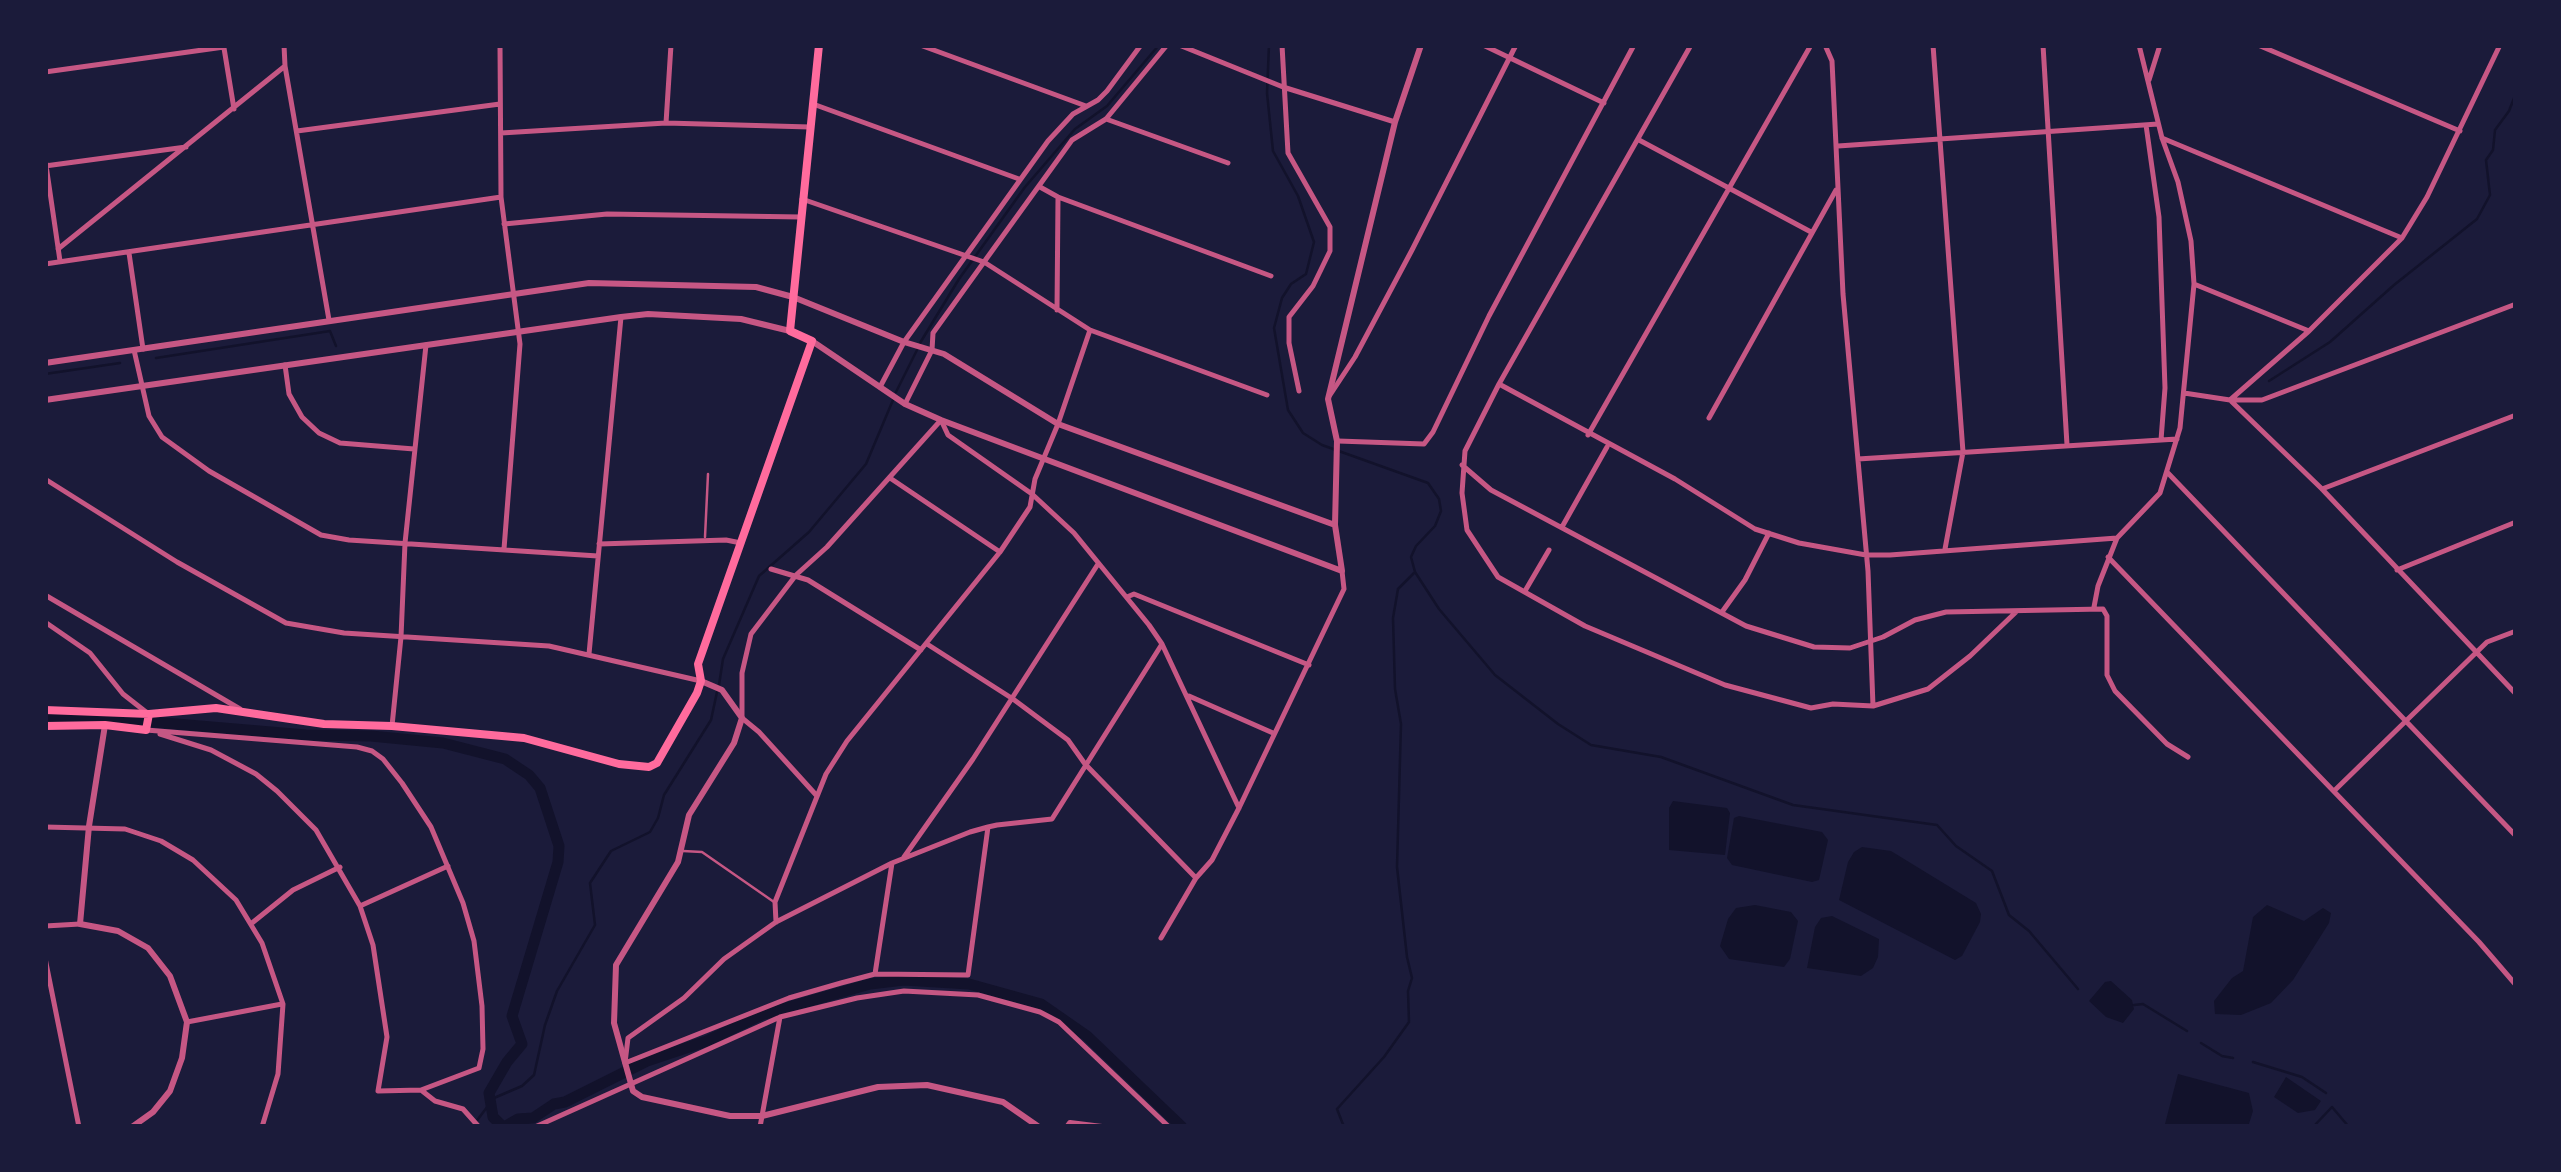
<!DOCTYPE html>
<html>
<head>
<meta charset="utf-8">
<style>
	body { margin:0 }
	#map { position:relative; width:2561px; height:1172px; overflow:hidden; background:#1b1b3a; font-family:"Noto Sans",sans-serif }
	canvas { display:block }
	.frame { position:absolute; inset:0; border:48px solid #1b1b3a; pointer-events:none }
</style>
</head>
<body>
<div id="map">
<canvas width="2561" height="1172"></canvas>
<div class="frame"></div>
</div>
<script>
const ctx = document.querySelector('canvas').getContext('2d');
ctx.lineJoin = 'round';
function fill(path, color) {
  ctx.fillStyle = color;
  ctx.fill(path, 'evenodd');
}
function shape(rows) {
  const path = new Path2D();
  for (const r of rows) {
    path.moveTo(r[0], r[1]);
    for (let i = 2; i < r.length; i += 2) path.lineTo(r[i], r[i + 1]);
  }
  return path;
}
function stroke(path, color, width, dash) {
  ctx.strokeStyle = color;
  ctx.lineWidth = width;
  ctx.lineCap = dash ? 'butt' : 'round';
  ctx.setLineDash(dash || []);
  ctx.stroke(path);
}
fill(shape([
	[1673,801,1727,808,1730,813,1725,855,1669,850,1669,808],
	[1739,816,1822,832,1828,840,1819,880,1812,882,1732,865,1727,858,1734,818],
	[1862,847,1891,851,1976,903,1981,914,1980,922,1962,956,1955,960,1839,900,1848,862,1854,852],
	[1755,905,1791,912,1798,921,1790,959,1784,967,1729,959,1720,946,1728,919,1736,908],
	[2267,905,2304,921,2323,908,2331,913,2329,923,2293,980,2271,1003,2241,1015,2215,1014,2214,1001,2232,978,2243,971,2253,917],
	[1832,916,1879,939,1878,957,1873,968,1861,976,1807,968,1815,927,1821,918],
	[2111,981,2132,1000,2134,1009,2123,1023,2106,1017,2089,1001,2105,982],
	[2178,1074,2249,1093,2253,1111,2248,1127,2165,1124],
	[2286,1077,2321,1101,2315,1110,2298,1113,2274,1097]
]), '#12122b');
stroke(shape([
	[1269,45,1267,93,1273,151,1298,196,1314,242,1306,274,1291,284,1282,298,1274,328,1288,410,1303,433,1322,445,1428,483,1439,499,1441,511,1435,526,1416,546,1411,557,1415,572,1439,609,1495,675,1558,724,1591,745,1661,757,1793,805,1937,825,1956,846,1992,871,2009,915,2029,931,2078,989],
	[920,343,959,279,1025,187,1075,129,1107,106,1159,45],
	[156,358,330,331,336,346],
	[45,374,120,363],
	[2269,381,2330,342,2394,285,2477,219,2490,195,2486,160,2493,150,2495,130,2509,111,2516,93],
	[896,392,917,350],
	[719,685,723,659,759,576,809,532,866,464,893,400],
	[2134,1005,2143,1004,2187,1031],
	[2201,1043,2222,1056,2233,1058],
	[2253,1062,2302,1077,2326,1093],
	[472,1127,494,1098,522,1086,534,1075,545,1025,557,991,595,925,590,883,611,851,650,832,658,818,664,795,711,720,717,692],
	[1344,1127,1337,1109,1384,1057,1409,1022,1408,991,1412,978,1407,957,1397,867,1401,724,1395,689,1393,618,1398,589,1415,572],
	[2313,1127,2332,1107,2349,1127]
]), '#12122b', 2.5);
stroke(shape([
	[45,717,94,717,306,735,371,736,443,743,505,759,529,775,540,788,559,846,558,862,512,1016,522,1044,507,1062,489,1093,493,1117,503,1127],
	[504,1127,518,1119,533,1118,554,1104,565,1102,647,1061,707,1041,761,1015,870,984,904,980,969,984,1041,1004,1087,1036,1182,1127]
]), '#12122b', 11);
stroke(shape([
	[705,537,708,474],
	[683,851,702,852,774,902]
]), '#c65784', 2.5);
stroke(shape([
	[284,45,285,66,329,320],
	[500,45,501,197,520,344,504,549],
	[920,45,1086,106],
	[1179,45,1283,87,1395,122],
	[1282,45,1288,153,1330,227,1330,251,1313,286,1289,317,1289,343,1299,391],
	[1483,45,1604,103],
	[1691,45,1499,384,1465,451,1462,493,1467,530,1498,577,1585,626,1725,685,1811,708,1833,704,1873,706,1928,689,1970,656,2016,612],
	[1825,45,1832,61,1843,294,1868,571,1873,706],
	[1933,45,1963,452,1945,549],
	[2043,45,2067,445],
	[2258,45,2460,131],
	[224,48,234,109],
	[45,72,224,47],
	[2149,80,2160,45],
	[813,104,1019,179],
	[1106,119,1228,163],
	[666,123,671,45],
	[2146,125,2159,217,2165,388,2161,440],
	[297,131,500,104],
	[501,133,666,123,810,127],
	[2162,138,2402,238],
	[1639,140,1811,232],
	[1838,146,2158,124],
	[45,158,60,261],
	[45,166,186,147],
	[1040,187,1058,197,1271,276],
	[802,199,984,262,1090,330,1267,395],
	[504,224,607,214,801,217],
	[58,249,285,66],
	[129,253,143,349],
	[45,264,501,197],
	[2194,284,2309,331],
	[1057,310,1058,198],
	[134,350,149,416,162,437,209,471,321,535,349,540,598,556],
	[285,365,289,394,302,417,319,433,340,443,414,449],
	[1499,384,1675,479,1755,529,1799,543,1866,555,1890,555,2117,538],
	[880,387,904,342,1048,141,1073,114,1098,100,1107,91,1141,45],
	[2184,393,2230,400,2262,400,2516,304],
	[1330,395,1355,357,1412,250,1516,45],
	[2230,400,2309,331,2402,238,2427,197,2500,45],
	[2230,400,2322,489,2516,694],
	[905,404,932,350,933,333,984,262,1072,140,1106,119,1167,45],
	[1709,418,1836,190],
	[1588,435,1811,45],
	[1338,441,1424,444,1433,432,1489,316,1634,45],
	[1858,459,2177,439],
	[1462,465,1491,490,1746,626,1814,647,1850,648,1883,637,1915,620,1946,612,2103,609,2107,616,2107,675,2115,691,2167,744,2188,757],
	[2167,472,2516,836],
	[890,478,1000,552],
	[45,479,177,562,286,623,344,633,549,646,701,681],
	[2322,489,2516,415],
	[1562,527,1607,447],
	[599,544,726,540,741,543],
	[2108,557,2479,942,2516,985],
	[771,569,808,580,921,650],
	[2397,570,2516,522],
	[1525,591,1549,550],
	[45,595,240,709],
	[1127,597,1134,594,1309,665],
	[2094,607,2098,586,2117,538,2160,493,2180,428,2194,284,2191,241,2178,182,2162,138,2139,45],
	[1722,612,1745,580,1769,533],
	[45,622,90,653,123,694,146,712],
	[927,644,1013,699,1068,740,1085,764,1196,878],
	[589,654,621,317],
	[1189,696,1273,733],
	[392,726,401,637,405,543,426,345],
	[146,730,357,747,372,751,383,759,402,783,431,827,463,903,474,941,482,1006,483,1049,479,1068,421,1090],
	[160,734,211,750,256,774,277,791,316,830,360,906,373,945,387,1037,378,1091,421,1090,435,1101,463,1109,479,1127],
	[2334,791,2487,642,2516,631],
	[817,796,759,732,742,718,742,673,751,634,796,575,827,547,941,420,948,435,1032,494,1074,533,1149,625,1162,644,1239,808],
	[45,827,125,829,161,841,193,860,236,900,262,943,283,1004,278,1074,262,1127],
	[988,827,968,975,875,974,841,983,789,998,625,1063,628,1038,684,998,724,959,776,922,892,863,970,832,988,827,997,825,1052,819,1162,644],
	[904,857,973,759,1098,564],
	[360,906,448,866],
	[776,922,775,902,826,774,847,741,1000,552,1030,507,1035,479,1058,424,1090,330],
	[252,923,293,890,340,867],
	[45,926,80,924],
	[1161,938,1196,878,1212,860,1239,808,1344,589,1342,571],
	[45,958,79,1127],
	[875,974,892,863],
	[187,1022,282,1004],
	[535,1127,780,1017,857,998,904,991,978,995,1040,1012,1059,1022,1169,1127],
	[760,1127,780,1017]
]), '#c65784', 5);
stroke(shape([
	[812,341,905,404,941,420,1342,571,1335,525,1337,441,1328,399,1395,122,1421,45],
	[45,363,589,283,756,287,793,297,904,342,944,354,1058,424,1335,525],
	[45,400,621,317,648,314,741,319,790,331],
	[701,681,722,690,742,718,734,743,689,815,678,862,616,965,614,1023,633,1091,642,1097,730,1116,762,1116,878,1087,927,1085,1003,1102,1039,1127],
	[105,725,89,826,80,924,118,931,148,948,170,976,187,1022,182,1058,170,1091,153,1112,132,1127],
	[1067,1127,1070,1123,1102,1127]
]), '#c65784', 6);
stroke(shape([
	[45,710,149,714,216,708,324,724,392,726,524,738,619,764,649,767,657,763,697,693,701,681,698,664,812,341,790,331,819,45],
	[45,726,105,725,146,730,149,714]
]), '#ff6b9d', 8);
</script>
</body>
</html>
